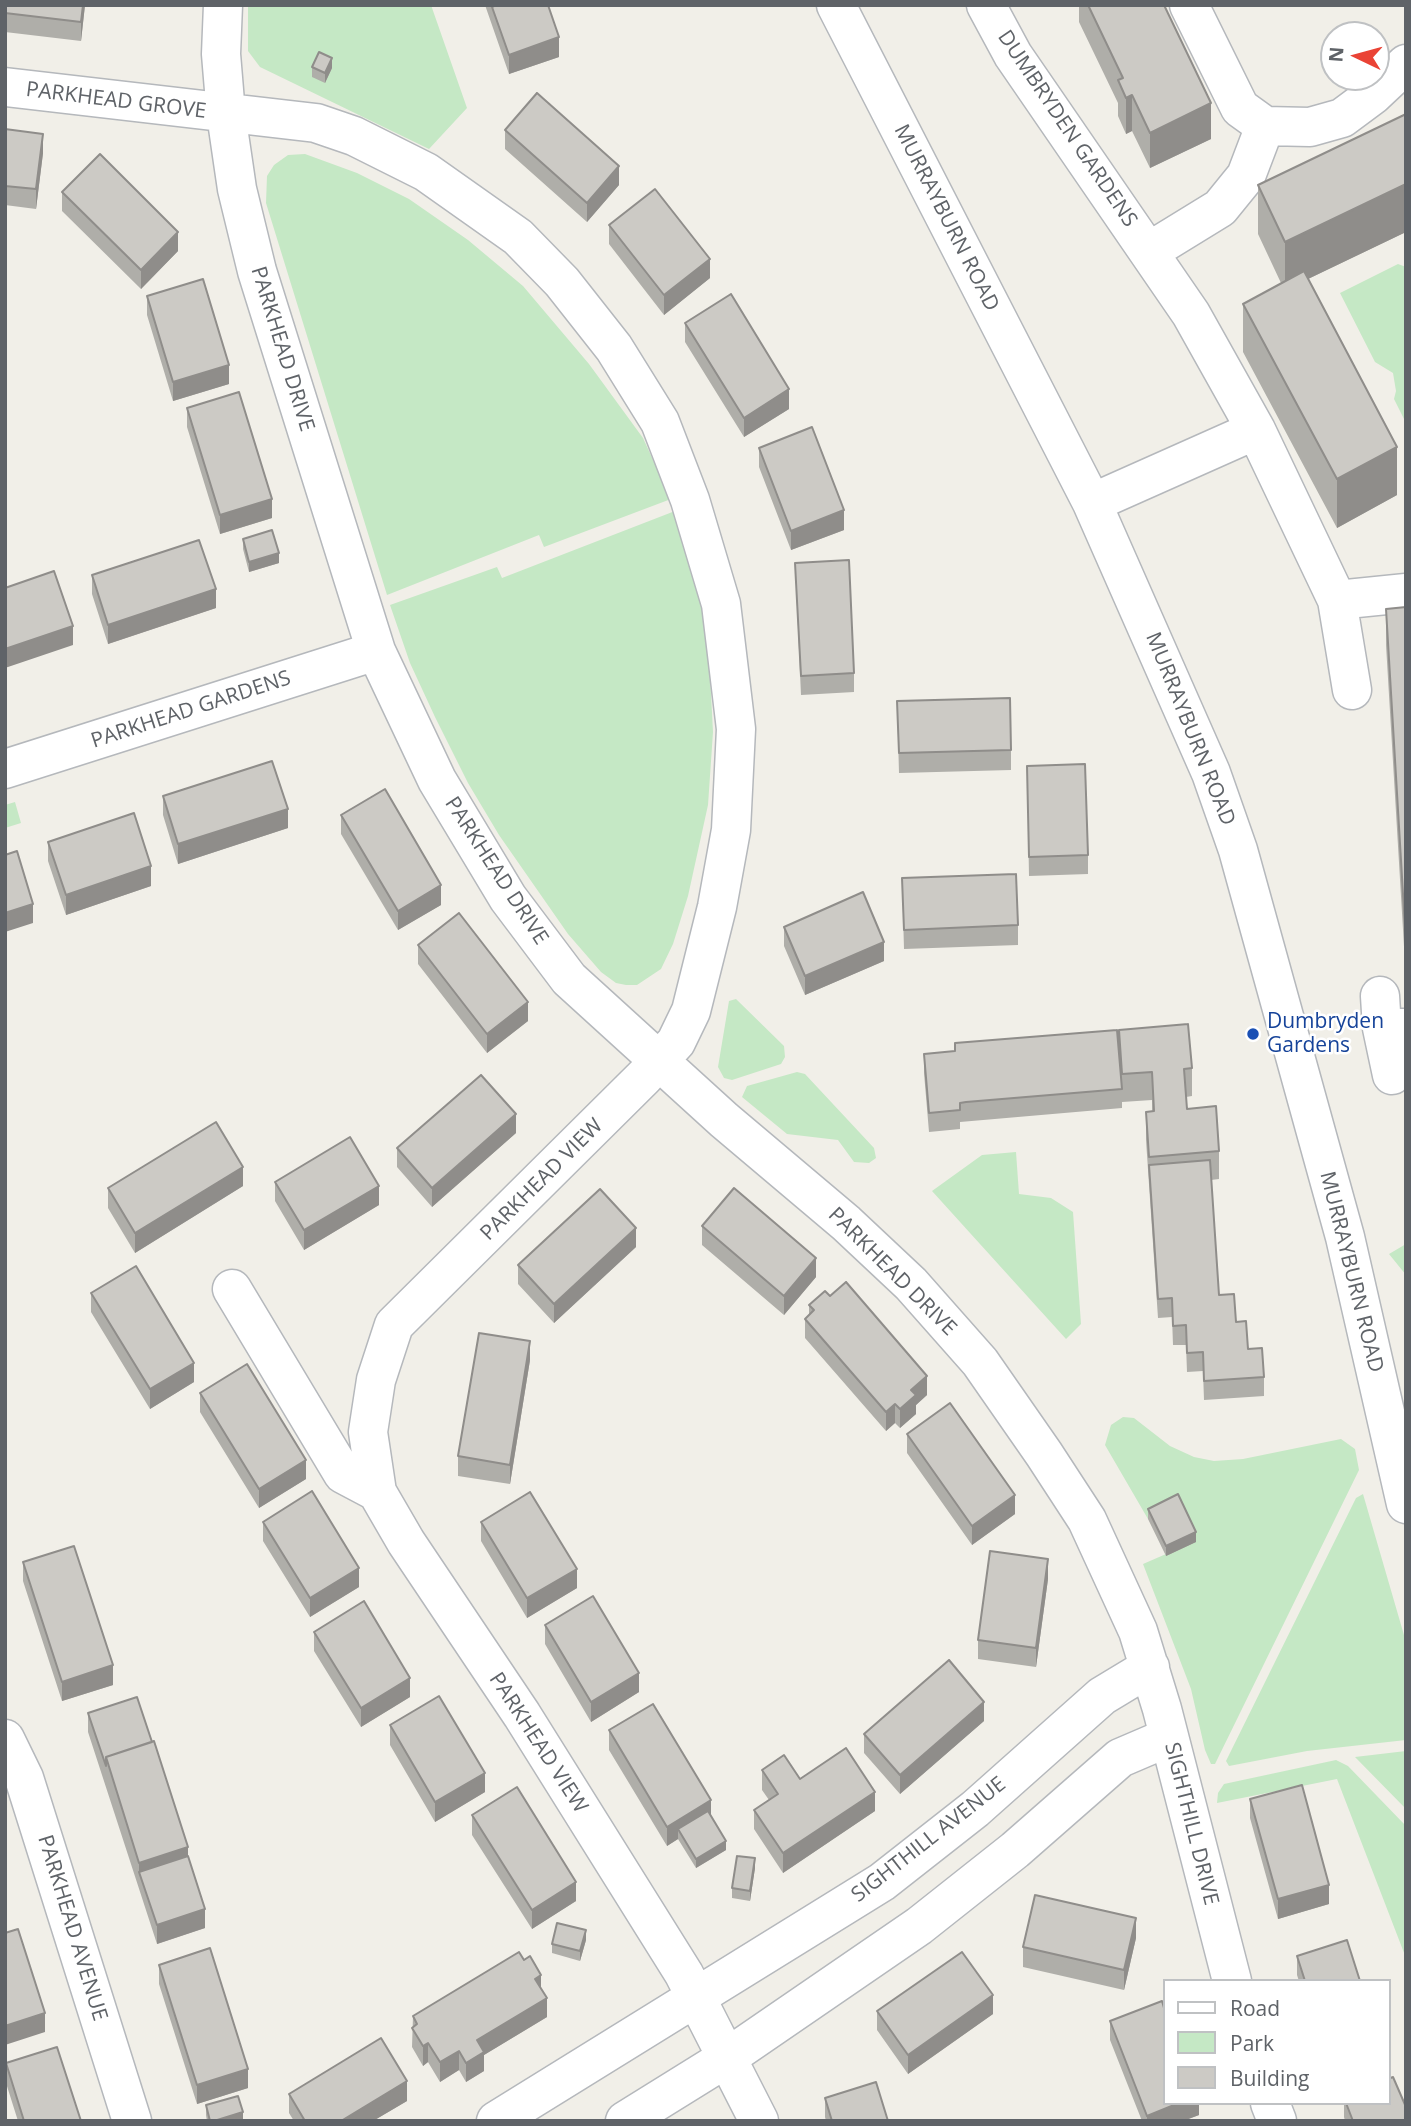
<!DOCTYPE html>
<html>
<head>
<meta charset="utf-8">
<style>
	body { margin:0 }
	#map { position:relative; width:1411px; height:2126px; overflow:hidden; background:#f1efe8; font-family:"Open Sans",sans-serif }
	canvas { display:block }
	.frame { position:absolute; inset:0; border:7px solid #5f6368; pointer-events:none }
	.legend { position:absolute; left:1163px; top:1979px; width:228px; height:126px; box-sizing:border-box; background:#fff; border:2px solid #bfc1c3; margin:0; padding:9px 12px; list-style:none; font-size:21px; color:#5f6368 }
	.legend li { display:flex; align-items:center; gap:14px; height:35px }
	.legend b { width:35px; border:2px solid #bfc1c3 }
	.north { position:absolute; left:1320px; top:21px; width:70px; height:70px; box-sizing:border-box; background:#fff; border:2px solid #bfc1c3; border-radius:50%; rotate:275deg; font-size:19px; font-weight:700; line-height:28px; text-align:center; color:#5f6368 }
	.north::after { content:''; display:block; margin:auto; width:24px; height:32px; background:#ea4335; clip-path:polygon(50% 0,100% 100%,50% 72%,0 100%) }
</style>
</head>
<body>
<div id="map">
<canvas width="1411" height="2126"></canvas>
<div class="frame"></div>
<ul class="legend">
<li><b style="height:9px;background:#fff"></b>Road</li>
<li><b style="height:19px;background:#c5e8c5"></b>Park</li>
<li><b style="height:19px;background:#cccac5"></b>Building</li>
</ul>
<div class="north">N</div>
</div>
<script>
const ctx = document.querySelector('canvas').getContext('2d');
ctx.lineJoin = 'round';
function fill(path, color) {
  ctx.fillStyle = color;
  ctx.fill(path, 'evenodd');
}
function shape(rows) {
  const path = new Path2D();
  for (const r of rows) {
    path.moveTo(r[0], r[1]);
    for (let i = 2; i < r.length; i += 2) path.lineTo(r[i], r[i + 1]);
  }
  return path;
}
function stroke(path, color, width, dash) {
  ctx.strokeStyle = color;
  ctx.lineWidth = width;
  ctx.lineCap = dash ? 'butt' : 'round';
  ctx.setLineDash(dash || []);
  ctx.stroke(path);
}
function label(font, color, halo, rows, align = 'center') {
  ctx.font = font + ' "Open Sans",sans-serif';
  ctx.lineWidth = 5;
  ctx.setLineDash([]);
  ctx.textBaseline = 'middle';
  ctx.strokeStyle = halo;
  ctx.fillStyle = color;
  for (const [text, x, y, turn = 0] of rows) {
    ctx.save();
    ctx.translate(x, y);
    ctx.rotate((+turn || 0) * Math.PI / 180);
    ctx.textAlign = isNaN(turn) ? turn : align;
    if (halo) ctx.strokeText(text, 0, 0);
    ctx.fillText(text, 0, 0);
    ctx.restore();
  }
}
fill(shape([
	[248,5,431,5,467,108,429,149,260,67,248,51],
	[305,154,357,173,409,199,468,240,523,286,589,364,643,438,671,499,544,547,539,535,387,595,266,203,267,176,274,165,288,155],
	[1398,264,1406,267,1406,423,1394,399,1396,391,1393,373,1375,362,1340,293],
	[675,511,698,584,708,636,713,732,708,805,688,896,673,944,661,969,637,985,626,985,616,983,601,972,568,934,499,835,468,783,435,717,410,663,390,605,497,567,502,578],
	[15,802,21,823,5,828,5,805],
	[736,999,784,1046,785,1057,781,1064,732,1080,724,1078,718,1067,729,1001],
	[797,1072,805,1074,874,1148,876,1158,869,1163,854,1162,838,1140,787,1134,742,1097,747,1086],
	[1016,1152,1019,1194,1051,1198,1073,1212,1081,1324,1066,1339,932,1191,982,1155],
	[1406,1244,1406,1275,1389,1254],
	[1123,1417,1134,1418,1170,1446,1194,1457,1214,1461,1243,1459,1341,1439,1355,1449,1359,1470,1215,1764,1211,1764,1205,1750,1191,1689,1143,1564,1196,1541,1148,1519,1105,1445,1111,1425],
	[1363,1494,1406,1642,1406,1740,1307,1751,1229,1766,1226,1761,1356,1498],
	[1406,1751,1406,1809,1355,1757],
	[1336,1760,1348,1766,1406,1826,1406,1958,1337,1779,1217,1803,1218,1793,1224,1784]
]), '#c5e8c5');
const minor = shape([
	[223,5,221,54,226,114,237,189,257,271,376,651,437,780,508,898,569,979,724,1120,846,1223,911,1284,980,1362,1044,1454,1087,1520,1138,1631,1162,1709,1232,1981],
	[836,5,1092,503,1211,773,1238,850,1345,1237,1406,1504],
	[986,5,1013,55,1191,314,1256,430,1337,600,1352,690],
	[1189,5,1240,108,1265,126],
	[5,87,316,123,354,136,426,172,518,237,562,282,614,348,660,422,690,500,721,604,736,729,731,830,717,907,691,1011,676,1042,644,1077,394,1325,376,1380,368,1432,377,1492,406,1542,522,1715,684,1974,759,2121],
	[1150,251,1220,208,1246,176,1265,126,1310,127,1342,118,1373,95,1406,64],
	[1092,503,1256,430],
	[1337,600,1406,593],
	[5,769,376,651],
	[1380,996,1382,1028,1406,1028],
	[1382,1028,1392,1075],
	[232,1289,343,1474,377,1492],
	[5,1739,24,1778,132,2121],
	[1270,2103,1277,2121],
	[496,2121,882,1882,975,1809,1102,1696,1150,1667],
	[625,2121,728,2057,919,1926,1015,1850,1120,1758,1169,1737]
]);
stroke(minor, '#b5b8bc', 41);
stroke(minor, '#fff', 38);
fill(shape([
	[5,5,85,5,81,41,5,32],
	[485,5,548,5,559,57,509,74],
	[1079,5,1164,5,1211,139,1150,168,1132,131,1126,134,1118,116,1118,103,1079,22],
	[312,67,332,68,325,83,312,77],
	[1406,114,1406,232,1308,279,1397,495,1337,528,1243,352,1243,304,1281,283,1258,234,1258,185],
	[5,129,43,153,36,209,5,205],
	[505,130,619,185,587,222,505,149],
	[62,192,178,251,141,289,62,211],
	[609,225,710,278,664,315,609,244],
	[147,296,229,384,173,401,147,315],
	[685,323,789,409,744,437,685,342],
	[187,408,272,518,220,534,187,427],
	[759,448,844,530,791,550,759,467],
	[243,539,279,563,249,572,243,549],
	[795,563,854,673,854,692,801,695],
	[92,575,216,608,108,644,92,594],
	[1406,607,1406,980,1386,645,1386,609],
	[897,701,1011,750,1011,770,899,773],
	[1027,766,1088,855,1088,874,1029,876],
	[163,796,288,828,178,864,163,815],
	[341,815,441,905,398,930,341,834],
	[48,842,151,886,66,915,48,861],
	[902,878,1018,925,1018,945,904,949],
	[784,927,884,961,805,995,784,946],
	[418,945,528,1021,487,1053,418,964],
	[1119,1030,1192,1068,1192,1096,1186,1097,1187,1109,1219,1151,1219,1179,1211,1180,1219,1295,1236,1322,1248,1349,1264,1377,1264,1396,1204,1400,1203,1371,1187,1372,1186,1345,1173,1345,1172,1317,1158,1318,1146,1140,1146,1112,1152,1111,1152,1100,1122,1102,1122,1108,960,1122,960,1129,929,1132,924,1073,924,1054,1119,1045],
	[516,1133,432,1207,397,1167,397,1148],
	[275,1182,379,1205,304,1250,275,1201],
	[243,1186,135,1253,108,1208,108,1188],
	[702,1226,816,1277,784,1315,702,1245],
	[636,1247,554,1323,518,1284,518,1265],
	[91,1293,194,1382,150,1409,91,1312],
	[809,1305,927,1395,916,1405,916,1414,900,1428,895,1423,886,1431,805,1338,805,1319,809,1315],
	[530,1360,510,1484,458,1476,458,1456],
	[200,1393,306,1479,259,1508,200,1412],
	[907,1434,1015,1514,972,1545,907,1453],
	[1148,1509,1196,1542,1166,1556,1148,1519],
	[263,1522,359,1587,310,1617,263,1541],
	[481,1522,577,1588,527,1618,481,1541],
	[23,1562,113,1685,62,1701,23,1581],
	[1048,1579,1036,1667,978,1659,978,1640],
	[545,1625,639,1692,591,1722,545,1644],
	[314,1632,410,1697,361,1727,314,1651],
	[88,1713,188,1856,205,1928,157,1944,88,1732],
	[984,1721,900,1794,864,1753,864,1734],
	[390,1725,485,1792,435,1822,390,1745],
	[609,1730,711,1815,726,1850,696,1868,678,1839,667,1846,609,1750],
	[762,1770,800,1779,875,1811,783,1873,754,1829,754,1810,769,1800,762,1790],
	[1250,1799,1329,1904,1278,1919,1250,1818],
	[472,1815,576,1901,532,1929,472,1835],
	[755,1868,750,1901,732,1898,732,1888],
	[1136,1938,1124,1990,1023,1967,1023,1947],
	[586,1940,580,1961,552,1953,552,1944],
	[1297,1956,1360,1981,1299,1981,1297,1975],
	[159,1965,248,2088,197,2104,159,1984],
	[541,1988,547,2017,484,2055,484,2071,466,2082,459,2070,440,2082,428,2062,423,2066,412,2047,413,2016],
	[877,2011,993,2014,908,2074,877,2030],
	[1110,2021,1164,2103,1199,2103,1199,2115,1183,2121,1142,2121,1110,2040],
	[6,2063,81,2121,18,2121,6,2083],
	[289,2094,407,2101,373,2121,294,2121,289,2113],
	[825,2098,888,2121,826,2121,825,2117],
	[1344,2103,1388,2103,1406,2121,1345,2121,1344,2117],
	[206,2105,243,2121,207,2121,206,2115]
]), '#afaea9');
fill(shape([
	[83,5,85,5,81,41,81,22],
	[559,37,559,57,509,74,509,55],
	[332,58,332,68,325,83,325,73],
	[1132,95,1132,131,1126,134,1126,98],
	[1211,103,1211,139,1150,168,1150,133],
	[43,134,43,153,36,209,36,189],
	[619,166,619,185,587,222,587,203],
	[1406,184,1406,232,1285,290,1285,242],
	[178,232,178,251,141,289,141,270],
	[710,259,710,278,664,315,664,295],
	[229,365,229,384,173,401,173,382],
	[789,389,789,409,744,437,744,418],
	[1397,447,1397,495,1337,528,1337,479],
	[272,499,272,518,220,534,220,515],
	[844,510,844,530,791,550,791,531],
	[279,553,279,563,249,572,249,562],
	[216,589,216,608,108,644,108,625],
	[73,626,73,645,5,668,5,649],
	[288,809,288,828,178,864,178,844],
	[151,866,151,886,66,915,66,895],
	[441,885,441,905,398,930,398,911],
	[33,904,33,923,5,932,5,913],
	[884,942,884,961,805,995,805,976],
	[528,1002,528,1021,487,1053,487,1034],
	[516,1114,516,1133,432,1207,432,1188],
	[243,1167,243,1186,135,1253,135,1233],
	[379,1186,379,1205,304,1250,304,1230],
	[636,1228,636,1247,554,1323,554,1304],
	[816,1258,816,1277,784,1315,784,1296],
	[530,1341,530,1360,510,1484,510,1465],
	[194,1363,194,1382,150,1409,150,1389],
	[927,1376,927,1395,916,1405,916,1414,900,1428,900,1409,911,1390],
	[895,1404,895,1423,886,1431,886,1412],
	[306,1460,306,1479,259,1508,259,1489],
	[1015,1495,1015,1514,972,1545,972,1526],
	[1196,1532,1196,1542,1166,1556,1166,1546],
	[1048,1559,1048,1579,1036,1667,1036,1648],
	[359,1568,359,1587,310,1617,310,1598],
	[577,1569,577,1588,527,1618,527,1598],
	[113,1665,113,1685,62,1701,62,1682],
	[639,1673,639,1692,591,1722,591,1702],
	[410,1678,410,1697,361,1727,361,1708],
	[984,1702,984,1721,900,1794,900,1775],
	[485,1773,485,1792,435,1822,435,1802],
	[875,1792,875,1811,783,1873,783,1853],
	[711,1800,711,1820,678,1829,678,1839,667,1846,667,1827],
	[726,1841,726,1850,696,1868,696,1859],
	[188,1847,188,1875,139,1872,139,1863],
	[755,1858,755,1868,750,1901,750,1891],
	[576,1882,576,1901,532,1929,532,1910],
	[1329,1885,1329,1904,1278,1919,1278,1899],
	[205,1909,205,1928,157,1944,157,1925],
	[1136,1918,1136,1938,1124,1990,1124,1970],
	[586,1930,586,1940,580,1961,580,1951],
	[541,1975,541,1994,535,1979],
	[993,1995,993,2014,908,2074,908,2055],
	[547,1998,547,2017,484,2055,484,2071,466,2082,466,2063,477,2040],
	[45,2013,45,2032,5,2045,5,2026],
	[428,2043,428,2062,423,2066,423,2046],
	[459,2051,459,2070,440,2082,440,2062],
	[248,2069,248,2088,197,2104,197,2085],
	[407,2081,407,2101,373,2121,341,2121],
	[1179,2103,1199,2103,1199,2115,1183,2121,1147,2121,1147,2116],
	[243,2112,243,2121,214,2121]
]), '#8f8d8a');
const building = shape([
	[5,5,83,5,81,22,5,13,5,5],
	[496,5,548,5,559,37,509,55,492,7,496,5],
	[1088,5,1164,5,1211,103,1150,133,1132,95,1126,98,1118,80,1123,78,1088,5],
	[319,52,332,58,325,73,312,67,319,52],
	[537,93,619,166,587,203,505,130,537,93],
	[1406,114,1406,184,1285,242,1258,185,1406,114],
	[5,129,43,134,36,189,5,186,5,129],
	[100,154,178,232,141,270,62,192,100,154],
	[655,189,710,259,664,295,609,225,655,189],
	[1304,271,1397,447,1337,479,1243,304,1304,271],
	[203,279,229,365,173,382,147,296,203,279],
	[731,294,789,389,744,418,685,323,731,294],
	[239,392,272,499,220,515,187,408,239,392],
	[812,427,844,510,791,531,759,448,812,427],
	[272,530,279,553,249,562,243,539,272,530],
	[199,540,216,589,108,625,92,575,199,540],
	[849,560,854,673,801,676,795,563,849,560],
	[54,571,73,626,5,649,5,588,54,571],
	[1406,607,1406,944,1386,609,1406,607],
	[1010,698,1011,750,899,753,897,701,1010,698],
	[272,761,288,809,178,844,163,796,272,761],
	[1085,764,1088,855,1029,857,1027,766,1085,764],
	[385,789,441,885,398,911,341,815,385,789],
	[134,813,151,866,66,895,48,842,134,813],
	[17,851,33,904,5,913,5,855,17,851],
	[1016,874,1018,925,904,930,902,878,1016,874],
	[863,892,884,942,805,976,784,927,863,892],
	[459,913,528,1002,487,1034,418,945,459,913],
	[1188,1024,1192,1068,1184,1069,1187,1109,1216,1106,1219,1151,1149,1157,1146,1112,1154,1111,1152,1072,1122,1074,1119,1030,1188,1024],
	[1117,1030,1122,1089,966,1102,960,1103,960,1110,929,1113,924,1054,955,1051,955,1043,1117,1030],
	[481,1075,516,1114,432,1188,397,1148,481,1075],
	[216,1122,243,1167,135,1233,108,1188,216,1122],
	[350,1137,379,1186,304,1230,275,1182,350,1137],
	[1210,1160,1219,1295,1234,1294,1236,1322,1246,1321,1248,1349,1262,1348,1264,1377,1204,1381,1203,1352,1187,1353,1186,1325,1173,1326,1172,1298,1158,1299,1149,1165,1210,1160],
	[734,1188,816,1258,784,1296,702,1226,734,1188],
	[600,1189,636,1228,554,1304,518,1265,600,1189],
	[136,1266,194,1363,150,1389,91,1293,136,1266],
	[846,1282,927,1376,911,1390,916,1395,900,1409,895,1404,886,1412,805,1319,814,1310,809,1305,825,1291,830,1296,846,1282],
	[479,1333,530,1341,510,1465,458,1456,479,1333],
	[247,1364,306,1460,259,1489,200,1393,247,1364],
	[950,1403,1015,1495,972,1526,907,1434,950,1403],
	[312,1491,359,1568,310,1598,263,1522,312,1491],
	[530,1492,577,1569,527,1598,481,1522,530,1492],
	[1178,1494,1196,1532,1166,1546,1148,1509,1178,1494],
	[74,1546,113,1665,62,1682,23,1562,74,1546],
	[990,1551,1048,1559,1036,1648,978,1640,990,1551],
	[593,1596,639,1673,591,1702,545,1625,593,1596],
	[364,1601,410,1678,361,1708,314,1632,364,1601],
	[949,1660,984,1702,900,1775,864,1734,949,1660],
	[439,1696,485,1773,435,1802,390,1725,439,1696],
	[137,1697,152,1742,106,1757,106,1766,88,1713,137,1697],
	[653,1704,711,1800,667,1827,609,1730,653,1704],
	[154,1741,188,1847,139,1863,106,1757,154,1741],
	[846,1748,875,1792,783,1853,754,1810,778,1794,762,1770,784,1755,800,1779,846,1748],
	[1302,1785,1329,1885,1278,1899,1250,1799,1302,1785],
	[517,1787,576,1882,532,1910,472,1815,517,1787],
	[708,1811,726,1841,696,1859,678,1829,708,1811],
	[188,1856,205,1909,157,1925,139,1872,188,1856],
	[737,1856,755,1858,750,1891,732,1888,737,1856],
	[1035,1895,1136,1918,1124,1970,1023,1947,1035,1895],
	[557,1923,586,1930,580,1951,552,1944,557,1923],
	[18,1929,45,2013,5,2026,5,1933,18,1929],
	[1347,1940,1360,1981,1305,1981,1297,1956,1347,1940],
	[210,1948,248,2069,197,2085,159,1965,210,1948],
	[519,1952,524,1960,530,1956,541,1975,535,1979,547,1998,477,2040,484,2052,466,2063,459,2051,440,2062,428,2043,423,2046,412,2028,417,2024,413,2016,519,1952],
	[962,1952,993,1995,908,2055,877,2011,962,1952],
	[1162,2001,1164,2008,1164,2103,1179,2103,1147,2116,1110,2021,1162,2001],
	[381,2038,407,2081,341,2121,305,2121,289,2094,381,2038],
	[57,2047,81,2121,24,2121,6,2063,57,2047],
	[1393,2077,1406,2107,1406,2120,1403,2121,1353,2121,1346,2103,1388,2103,1388,2079,1393,2077],
	[876,2082,888,2121,832,2121,825,2098,876,2082],
	[238,2096,243,2112,214,2121,210,2121,206,2105,238,2096]
]);
fill(building, '#cccac5');
stroke(building, '#8f8d8a', 2);
for (const [x, y, r, color] of [
	[1253,1034,7,"#1a4fb4"]
]) {
  const dot = new Path2D();
  dot.arc(x, y, r, 0, 2 * Math.PI);
  ctx.fillStyle = color;
  ctx.fill(dot);
  stroke(dot, '#fff', 2.5);
}
label('21px', '#5f6368', '#fff', [
	["PARKHEAD GROVE",116,101,7],
	["DUMBRYDEN GARDENS",1067,129,56],
	["MURRAYBURN ROAD",946,218,63],
	["PARKHEAD DRIVE",282,349,73],
	["PARKHEAD GARDENS",191,710,-18],
	["MURRAYBURN ROAD",1190,729,68],
	["PARKHEAD DRIVE",496,871,57],
	["PARKHEAD VIEW",542,1180,-45],
	["PARKHEAD DRIVE",892,1272,45],
	["MURRAYBURN ROAD",1351,1272,76],
	["PARKHEAD VIEW",538,1743,57],
	["SIGHTHILL DRIVE",1191,1824,76],
	["SIGHTHILL AVENUE",929,1840,-38],
	["PARKHEAD AVENUE",72,1928,73]
]);
label('21px', '#164399', '#fff', [
	["Dumbryden",1267,1022],
	["Gardens",1267,1046]
], 'left');
</script>
</body>
</html>
